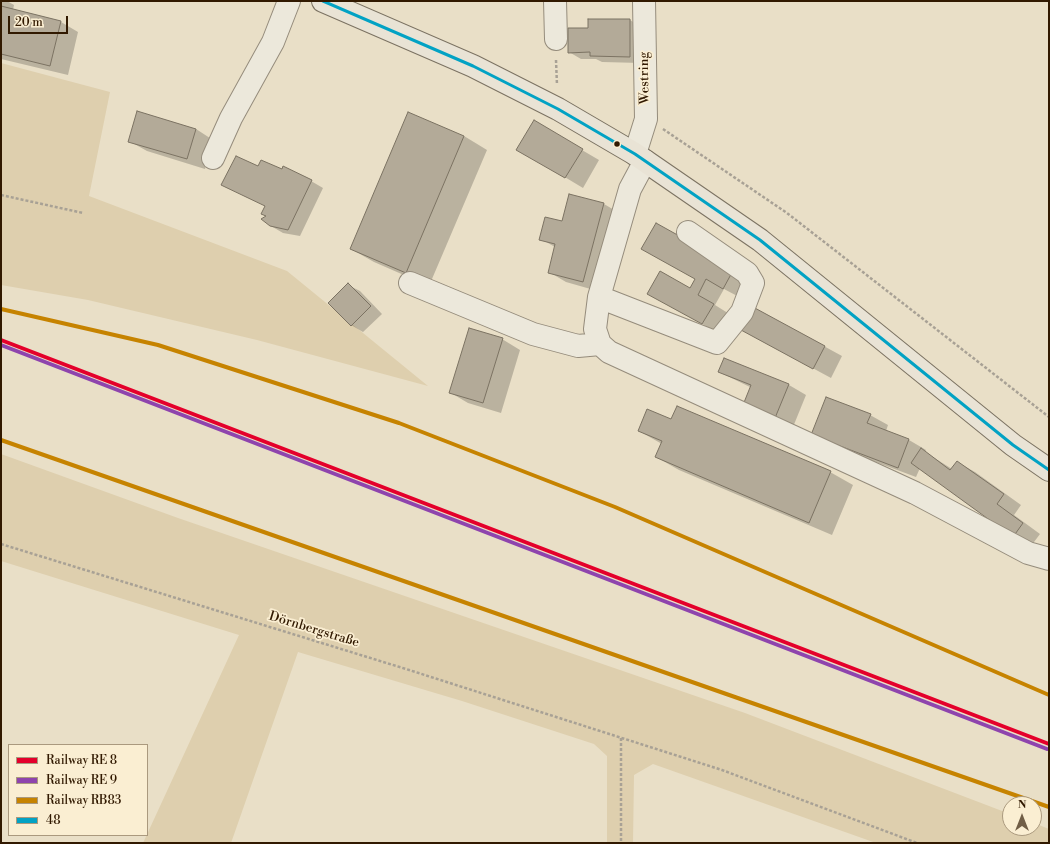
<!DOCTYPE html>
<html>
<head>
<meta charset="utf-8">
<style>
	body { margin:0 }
	#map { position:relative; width:1050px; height:844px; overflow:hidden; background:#e9dfc7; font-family:"Libre Bodoni",serif }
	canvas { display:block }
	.frame { position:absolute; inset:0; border:2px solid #311900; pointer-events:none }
	.legend { position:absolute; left:8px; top:744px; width:140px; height:92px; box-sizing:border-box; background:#faeed2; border:1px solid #aa997e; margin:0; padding:5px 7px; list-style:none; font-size:12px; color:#311900 }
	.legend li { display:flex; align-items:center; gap:8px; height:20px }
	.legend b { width:20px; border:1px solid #aa997e }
	.north { position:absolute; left:1002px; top:796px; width:40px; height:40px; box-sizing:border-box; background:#faeed2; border:1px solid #aa997e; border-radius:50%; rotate:0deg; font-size:11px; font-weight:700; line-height:16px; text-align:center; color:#311900 }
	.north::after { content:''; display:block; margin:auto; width:14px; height:18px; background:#715e46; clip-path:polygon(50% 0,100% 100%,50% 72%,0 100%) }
	.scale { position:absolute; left:8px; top:16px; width:60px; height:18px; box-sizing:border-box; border:2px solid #311900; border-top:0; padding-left:5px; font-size:12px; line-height:14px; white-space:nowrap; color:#311900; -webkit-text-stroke:3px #faeed2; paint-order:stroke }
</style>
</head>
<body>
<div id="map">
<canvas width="1050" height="844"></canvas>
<div class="frame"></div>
<ul class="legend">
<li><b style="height:5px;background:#e4002b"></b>Railway RE 8</li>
<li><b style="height:5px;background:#8e44ad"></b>Railway RE 9</li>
<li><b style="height:5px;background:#c68300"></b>Railway RB83</li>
<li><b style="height:5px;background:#02a2c4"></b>48</li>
</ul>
<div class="north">N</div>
<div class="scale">20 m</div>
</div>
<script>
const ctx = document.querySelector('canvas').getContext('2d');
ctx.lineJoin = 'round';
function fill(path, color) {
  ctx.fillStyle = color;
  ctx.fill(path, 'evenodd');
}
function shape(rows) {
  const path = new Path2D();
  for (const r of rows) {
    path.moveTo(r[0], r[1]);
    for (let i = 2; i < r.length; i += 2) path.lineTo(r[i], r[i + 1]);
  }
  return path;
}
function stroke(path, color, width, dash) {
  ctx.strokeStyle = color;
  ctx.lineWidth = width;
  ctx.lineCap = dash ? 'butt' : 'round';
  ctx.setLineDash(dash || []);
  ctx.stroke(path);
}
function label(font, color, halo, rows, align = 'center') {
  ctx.font = font + ' "Libre Bodoni",serif';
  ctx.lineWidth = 3.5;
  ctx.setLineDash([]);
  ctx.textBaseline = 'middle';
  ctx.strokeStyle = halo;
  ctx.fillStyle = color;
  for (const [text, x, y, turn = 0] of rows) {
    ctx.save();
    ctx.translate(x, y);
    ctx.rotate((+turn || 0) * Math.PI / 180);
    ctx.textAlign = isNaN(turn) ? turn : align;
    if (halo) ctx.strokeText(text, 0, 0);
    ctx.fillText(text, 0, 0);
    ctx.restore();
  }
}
fill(shape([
	[1,63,110,92,89,196,287,271,428,386,257,340,88,300,1,285],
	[1,454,178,518,745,713,1010,814,1010,828,1034,828,1034,823,1049,829,1049,843,876,843,653,764,634,775,633,843,607,843,607,756,594,744,462,701,298,652,231,843,143,843,239,635,1,561]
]), '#decfae');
fill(shape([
	[1,1,7,1,14,5,13,10,61,22,78,32,68,75,1,59],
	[630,20,641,27,641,63,602,62,596,59,581,59,569,52,589,29],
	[138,112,196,129,213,140,205,169,147,151,129,141],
	[534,122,599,160,583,188,518,149],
	[464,136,487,150,429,286,374,262,351,249],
	[258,167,311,181,323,188,300,236,283,233,271,226,266,206,223,185],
	[604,204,621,214,601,292,566,282,549,272,555,247,541,239,563,223],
	[660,258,752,278,741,298,724,289,715,305,731,315,720,334,648,293,691,289,697,279],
	[348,285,360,291,382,314,363,332,351,325],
	[754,308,842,356,831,378,742,330],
	[502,339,520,350,501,413,468,403,451,393],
	[719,372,789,385,806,395,793,427,762,415,752,388],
	[870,415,888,425,886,431,909,440,926,450,925,452,952,469,957,462,975,472,1021,505,1014,515,1040,534,1031,546,920,468,916,477,830,445],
	[671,421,830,472,853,485,832,535,679,470,656,457,662,444,639,431]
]), '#0003');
const building = shape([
	[1,6,61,21,50,66,1,54,1,6],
	[588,19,630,19,630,57,590,56,590,52,568,53,568,28,588,28,588,19],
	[137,111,196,129,187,159,128,142,137,111],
	[408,112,464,136,406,273,350,249,408,112],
	[534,120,583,149,565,178,516,150,534,120],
	[236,156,258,166,261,160,282,169,283,166,312,180,288,230,270,226,261,219,266,216,261,214,265,206,221,185,236,156],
	[569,194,604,203,583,282,548,273,555,244,539,240,545,217,562,221,569,194],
	[656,223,735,267,723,289,706,279,698,295,714,304,702,324,647,294,660,271,690,288,695,279,641,249,656,223],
	[348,283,371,306,351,326,328,303,348,283],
	[753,307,825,346,813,369,741,330,753,307],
	[469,328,503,338,483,403,449,393,469,328],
	[724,358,789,384,775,418,743,405,751,385,718,372,724,358],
	[826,397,871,414,867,423,909,439,898,468,811,435,826,397],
	[677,406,831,471,809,523,655,457,662,441,638,431,647,409,671,419,677,406],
	[921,448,950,470,957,461,1004,494,997,504,1023,523,1013,537,911,463,921,448]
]);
fill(building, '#b3aa98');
stroke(building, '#7b7262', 1);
const minor = shape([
	[555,1,556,39],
	[635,154,646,119,644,1],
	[213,158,231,118,273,42,289,1],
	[645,161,630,189,599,297,595,329,600,344,609,352,915,493,1028,553,1049,559],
	[410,283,533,334,578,346,600,344],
	[599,297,717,343,742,312,753,283,747,273,688,232]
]);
const major = shape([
	[323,1,473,66,558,109,635,154,760,240,1013,445,1049,470]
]);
stroke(minor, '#958c7c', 24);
stroke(major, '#7b7262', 24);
stroke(shape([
	[556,60,557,85],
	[663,129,787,213,1049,417],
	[1,195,83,213],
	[1,544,406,669,722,770,917,843],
	[621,738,621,843]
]), '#a8a195', 2.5, [3, 2]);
stroke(minor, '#ece8db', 22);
stroke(major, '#e9e3d5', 22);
stroke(shape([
	[323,1,473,66,558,109,635,154,760,240,1013,445,1049,470]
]), '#02a2c4', 3);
stroke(shape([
	[1,340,1049,744]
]), '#e4002b', 4);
stroke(shape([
	[1,345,1047,749]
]), '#8e44ad', 4);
stroke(shape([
	[1,309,158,345,399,423,615,507,1049,695],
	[1,440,1049,807]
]), '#c68300', 4);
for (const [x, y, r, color] of [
	[617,144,3.5,"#311900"]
]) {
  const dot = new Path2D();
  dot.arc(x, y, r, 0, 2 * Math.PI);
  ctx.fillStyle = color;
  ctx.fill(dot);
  stroke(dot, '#faeed2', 1.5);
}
label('13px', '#311900', '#faeed2', [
	["Westring",645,78,-91],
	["Dörnbergstraße",314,630,17]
]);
</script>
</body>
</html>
